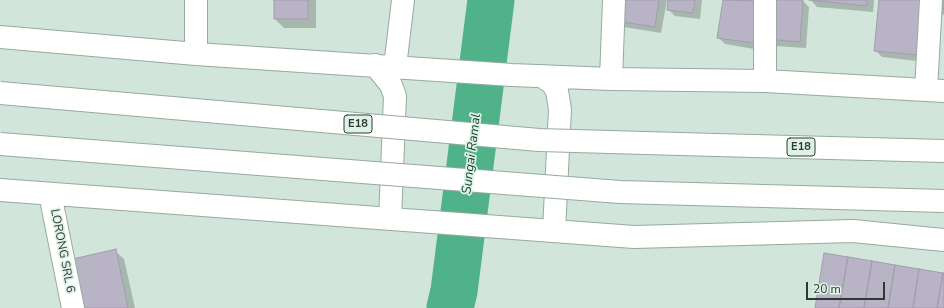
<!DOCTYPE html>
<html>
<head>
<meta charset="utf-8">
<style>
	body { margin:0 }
	#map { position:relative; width:944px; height:308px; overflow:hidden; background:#d1e5da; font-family:"Nunito Sans",sans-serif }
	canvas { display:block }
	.scale { position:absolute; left:806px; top:282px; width:79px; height:18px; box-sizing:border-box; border:2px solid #303834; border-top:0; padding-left:5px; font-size:12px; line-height:14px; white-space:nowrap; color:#303834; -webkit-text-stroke:3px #def2e7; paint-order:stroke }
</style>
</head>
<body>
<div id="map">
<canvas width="944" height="308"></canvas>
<div class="scale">20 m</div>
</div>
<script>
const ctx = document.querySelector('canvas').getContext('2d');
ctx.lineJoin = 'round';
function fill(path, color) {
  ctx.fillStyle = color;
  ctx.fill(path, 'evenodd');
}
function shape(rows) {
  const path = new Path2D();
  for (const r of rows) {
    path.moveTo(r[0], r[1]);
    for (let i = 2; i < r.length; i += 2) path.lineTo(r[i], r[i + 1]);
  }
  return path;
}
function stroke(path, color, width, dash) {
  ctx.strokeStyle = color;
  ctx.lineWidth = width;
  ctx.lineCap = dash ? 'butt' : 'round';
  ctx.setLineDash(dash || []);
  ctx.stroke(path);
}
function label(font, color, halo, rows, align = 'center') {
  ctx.font = font + ' "Nunito Sans",sans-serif';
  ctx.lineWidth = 3.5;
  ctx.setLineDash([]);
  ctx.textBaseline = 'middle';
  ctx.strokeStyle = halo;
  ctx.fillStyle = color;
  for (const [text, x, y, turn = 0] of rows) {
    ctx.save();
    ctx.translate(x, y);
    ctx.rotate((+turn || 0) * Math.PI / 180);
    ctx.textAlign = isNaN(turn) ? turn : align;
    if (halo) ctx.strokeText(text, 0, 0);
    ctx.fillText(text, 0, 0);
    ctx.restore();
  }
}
fill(shape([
	[275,0,316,0,316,28,284,28,275,19],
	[620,0,667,0,661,33,624,27],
	[669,0,702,0,700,19,675,16,668,9],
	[724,0,761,0,760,50,725,44,718,37],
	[802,0,809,7,806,48,774,46,767,39],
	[811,0,874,0,873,12,817,7],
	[880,0,944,0,944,15,942,14,939,46,926,62,882,57,875,50],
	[115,251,124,259,135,308,85,308]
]), '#0003');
stroke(shape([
	[450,308,454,291,491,0]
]), '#50b288', 47);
const building = shape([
	[274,0,308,0,308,19,274,19,274,0],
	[619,0,659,0,655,27,616,21,619,0],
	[668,0,695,0,693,13,667,10,668,0],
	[723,0,759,1,753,43,717,38,723,0],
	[769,0,803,0,800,42,766,39,769,0],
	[809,0,867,0,867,6,809,0],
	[879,0,944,0,944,9,935,8,919,55,874,51,879,0],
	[116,249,128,308,84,308,73,259,116,249],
	[824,253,848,257,839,308,815,308,824,253],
	[848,257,872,261,864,308,839,308,848,257],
	[872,261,895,265,888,308,864,308,872,261],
	[895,265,919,269,913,308,888,308,895,265],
	[919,269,943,273,937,308,913,308,919,269],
	[943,273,944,273,944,308,937,308,943,273]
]);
fill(building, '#b8b4c6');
stroke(building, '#a19daf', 1);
const street = shape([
	[196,0,196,54],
	[0,37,196,54,512,75,611,79,765,81,944,91],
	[375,65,391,85,395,96,390,219],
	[395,67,403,0],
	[541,76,552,83,557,91,560,109,554,231],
	[611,79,614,0],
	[765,81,765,0],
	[926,90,931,0],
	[0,190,634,237,853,231,944,240],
	[50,194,73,308]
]);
const highway = shape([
	[716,145,944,151]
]);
stroke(street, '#96aaa0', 24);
stroke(highway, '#96aaa0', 24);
stroke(street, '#fff', 22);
stroke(highway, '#fff', 22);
const highwayBridge = shape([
	[0,93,539,140,716,145],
	[0,144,620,192,944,201]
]);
stroke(highwayBridge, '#96aaa0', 24, []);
stroke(highwayBridge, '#fff', 22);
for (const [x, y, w] of [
	[358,124,28],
	[801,147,28]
]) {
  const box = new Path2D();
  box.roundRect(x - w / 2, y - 9, w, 18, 3);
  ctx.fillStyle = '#def2e7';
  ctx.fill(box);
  stroke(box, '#303834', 1);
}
label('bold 11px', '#303834', null, [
	["E18",358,124],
	["E18",801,147]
]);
label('12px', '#303834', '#def2e7', [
	["LORONG SRL 6",62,251,79]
]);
label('italic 13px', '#15402e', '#def2e7', [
	["Sungai Ramal",472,154,-83]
]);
</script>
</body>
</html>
